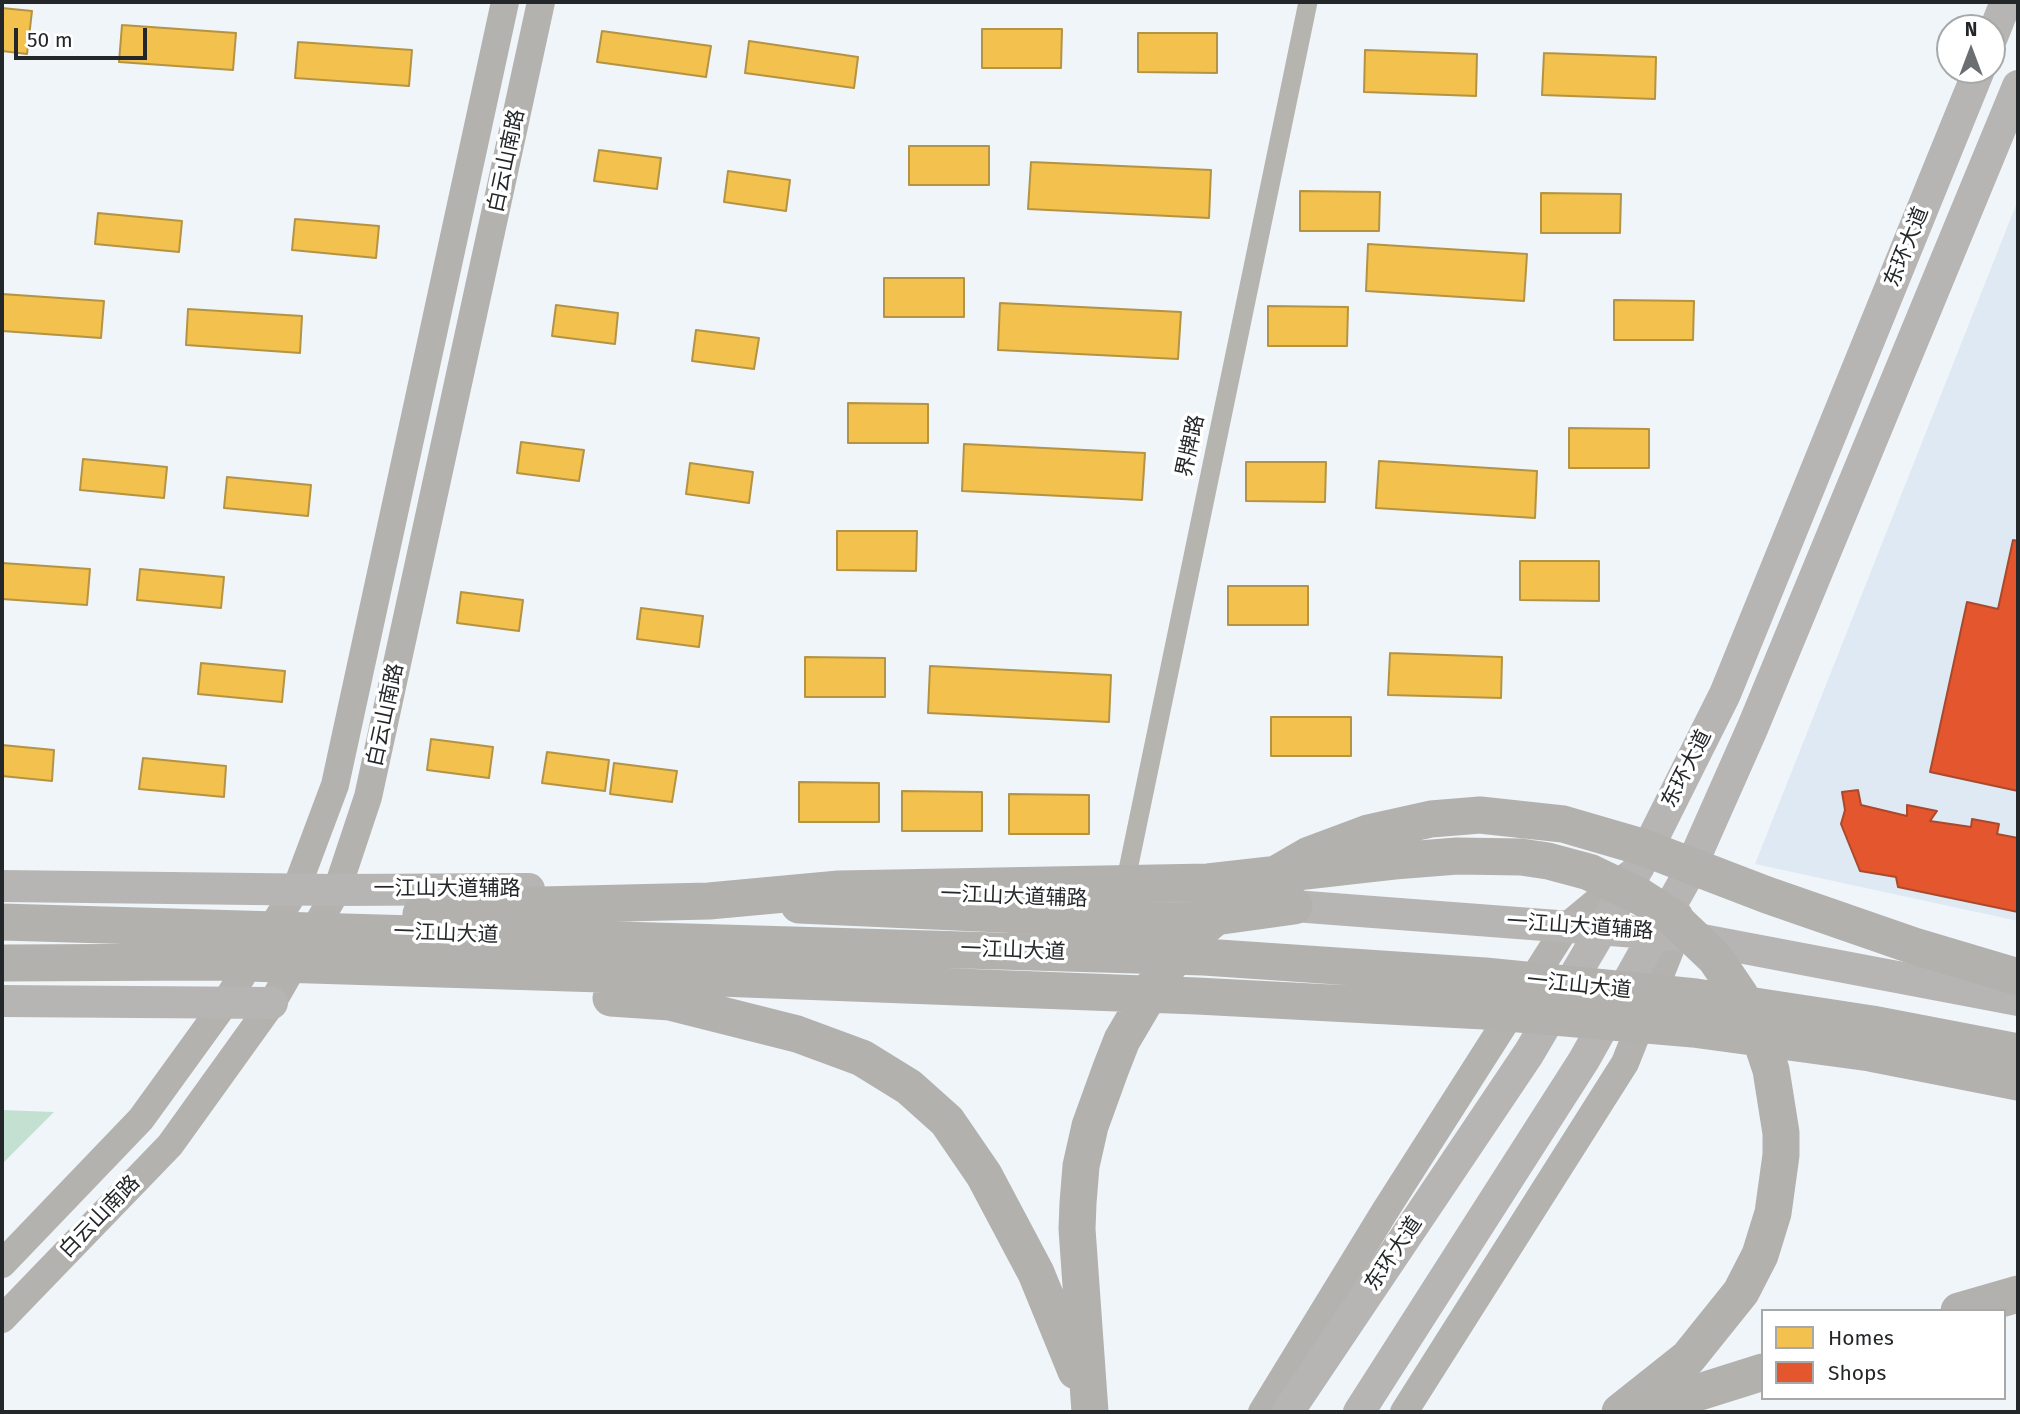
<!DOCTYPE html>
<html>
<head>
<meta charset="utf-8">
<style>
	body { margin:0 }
	#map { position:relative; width:2020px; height:1414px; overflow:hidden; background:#f0f5fa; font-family:"Fira Sans",sans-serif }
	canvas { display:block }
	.frame { position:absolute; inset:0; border:4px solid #242729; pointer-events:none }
	.legend { position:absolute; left:1761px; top:1309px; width:245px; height:91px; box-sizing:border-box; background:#fff; border:2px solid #a7a9a9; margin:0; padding:9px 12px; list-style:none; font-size:21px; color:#242729 }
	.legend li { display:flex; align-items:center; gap:14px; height:35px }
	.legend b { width:35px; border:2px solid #a7a9a9 }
	.north { position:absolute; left:1936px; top:14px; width:70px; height:70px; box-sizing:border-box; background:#fff; border:2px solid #a7a9a9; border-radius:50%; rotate:0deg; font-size:19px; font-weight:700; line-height:28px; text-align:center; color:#242729 }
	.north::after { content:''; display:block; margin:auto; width:24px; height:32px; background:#6b6f72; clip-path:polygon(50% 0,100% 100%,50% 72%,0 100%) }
	.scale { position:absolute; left:14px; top:28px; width:133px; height:32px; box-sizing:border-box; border:4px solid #242729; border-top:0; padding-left:9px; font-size:21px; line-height:24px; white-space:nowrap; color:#242729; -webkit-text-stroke:5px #fff; paint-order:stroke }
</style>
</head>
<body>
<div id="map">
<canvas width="2020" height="1414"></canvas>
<div class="frame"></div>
<ul class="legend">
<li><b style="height:19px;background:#f2c14e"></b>Homes</li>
<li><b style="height:19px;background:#e4572e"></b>Shops</li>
</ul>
<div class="north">N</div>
<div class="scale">50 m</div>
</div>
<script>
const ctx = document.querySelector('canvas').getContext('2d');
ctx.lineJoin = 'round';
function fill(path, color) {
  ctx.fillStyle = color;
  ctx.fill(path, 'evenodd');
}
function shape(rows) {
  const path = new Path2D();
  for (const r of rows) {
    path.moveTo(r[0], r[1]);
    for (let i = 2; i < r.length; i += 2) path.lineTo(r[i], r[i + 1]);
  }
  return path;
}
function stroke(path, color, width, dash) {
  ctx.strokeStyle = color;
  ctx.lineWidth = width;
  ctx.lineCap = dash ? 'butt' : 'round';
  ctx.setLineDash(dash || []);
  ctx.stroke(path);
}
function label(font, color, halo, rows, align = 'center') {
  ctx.font = font + ' "Fira Sans","Noto Sans SC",sans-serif';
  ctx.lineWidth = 7;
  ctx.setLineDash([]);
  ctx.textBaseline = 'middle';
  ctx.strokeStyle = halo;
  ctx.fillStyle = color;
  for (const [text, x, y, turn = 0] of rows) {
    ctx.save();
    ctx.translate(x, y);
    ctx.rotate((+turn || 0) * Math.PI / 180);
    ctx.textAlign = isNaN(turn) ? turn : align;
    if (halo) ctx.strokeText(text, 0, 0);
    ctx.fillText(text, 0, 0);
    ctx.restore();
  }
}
fill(shape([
	[2018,200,2018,921,1755,864]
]), '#dfe9f3');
fill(shape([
	[2,1110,54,1112,2,1164]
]), '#c3e0d1');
const homes = shape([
	[2,8,32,11,27,54,2,51,2,8],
	[122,25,236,33,233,70,119,62,122,25],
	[982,29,1062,29,1061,68,982,68,982,29],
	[602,31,711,46,706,77,597,62,602,31],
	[1138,33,1217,33,1217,73,1138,72,1138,33],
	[749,41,858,57,854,88,745,73,749,41],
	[298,42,412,50,409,86,295,78,298,42],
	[1365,50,1477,54,1476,96,1364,92,1365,50],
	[1544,53,1656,57,1655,99,1542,95,1544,53],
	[909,146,989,146,989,185,909,185,909,146],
	[599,150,661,158,657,189,594,181,599,150],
	[1031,162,1211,170,1209,218,1028,209,1031,162],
	[728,171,790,180,786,211,724,202,728,171],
	[1300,191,1380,192,1379,231,1300,231,1300,191],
	[1541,193,1621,194,1620,233,1541,233,1541,193],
	[98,213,182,221,179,252,95,244,98,213],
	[295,219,379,226,376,258,292,250,295,219],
	[1368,244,1527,254,1524,301,1366,291,1368,244],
	[884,278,964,278,964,317,884,317,884,278],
	[2,294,104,301,101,338,2,331,2,294],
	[1614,300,1694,301,1693,340,1614,340,1614,300],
	[1000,303,1181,312,1178,359,998,350,1000,303],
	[556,305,618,313,615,344,552,336,556,305],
	[1268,306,1348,307,1347,346,1268,346,1268,306],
	[188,309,302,316,300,353,186,345,188,309],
	[696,330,759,338,754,369,692,361,696,330],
	[848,403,928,404,928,443,848,443,848,403],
	[1569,428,1649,429,1649,468,1569,468,1569,428],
	[521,442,584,450,579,481,517,473,521,442],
	[964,444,1145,453,1142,500,962,491,964,444],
	[83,459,167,467,164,498,80,490,83,459],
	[1379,461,1537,471,1535,518,1376,508,1379,461],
	[1246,462,1326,462,1325,502,1246,501,1246,462],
	[690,463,753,472,749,503,686,494,690,463],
	[227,477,311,485,308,516,224,508,227,477],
	[837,531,917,531,916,571,837,570,837,531],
	[1520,561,1599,561,1599,601,1520,600,1520,561],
	[2,563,90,569,87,605,2,599,2,563],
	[140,569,224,577,221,608,137,600,140,569],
	[1228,586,1308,586,1308,625,1228,625,1228,586],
	[461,592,523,600,519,631,457,623,461,592],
	[641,608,703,616,699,647,637,639,641,608],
	[1390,653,1502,657,1501,698,1388,695,1390,653],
	[805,657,885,658,885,697,805,697,805,657],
	[201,663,285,671,282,702,198,694,201,663],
	[930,666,1111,675,1109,722,928,713,930,666],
	[1271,717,1351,717,1351,756,1271,756,1271,717],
	[431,739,493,747,489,778,427,770,431,739],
	[2,745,54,750,52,781,2,776,2,745],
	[547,752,609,760,605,791,542,783,547,752],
	[143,758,226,766,224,797,139,789,143,758],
	[614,763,677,771,672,802,610,794,614,763],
	[799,782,879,783,879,822,799,822,799,782],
	[902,791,982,792,982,831,902,831,902,791],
	[1009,794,1089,795,1089,834,1009,834,1009,794]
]);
fill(homes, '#f2c14e');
stroke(homes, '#b49343', 2);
const shops = shape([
	[2013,540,2018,541,2018,791,1930,772,1967,602,1998,609,2013,540],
	[1858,790,1861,805,1907,816,1907,805,1937,811,1930,821,1971,827,1972,819,1999,824,1997,834,2018,838,2018,912,1898,887,1896,877,1860,871,1841,824,1845,810,1842,792,1858,790]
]);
fill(shops, '#e4572e');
stroke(shops, '#aa492c', 2);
stroke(shape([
	[1124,889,1308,2]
]), '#b6b4ae', 19);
stroke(shape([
	[2,1264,141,1119,225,1003,296,889,335,785,505,2],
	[2,1319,170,1145,272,1003,337,890,368,797,541,2],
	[1262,1412,1385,1211,1566,927,1630,874],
	[1404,1412,1625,1063,1676,935,1679,915]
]), '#b4b2ae', 28);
stroke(shape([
	[1992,37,2006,2],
	[2,886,337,890,529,889],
	[1119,900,1294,906,1676,935,2018,1000],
	[2,1001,272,1003],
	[1288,1412,1529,1053,1638,868,1725,694,1979,70],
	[1359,1412,1584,1060,1685,880,1752,729,2018,86]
]), '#b7b5b3', 32);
stroke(shape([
	[799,905,1179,922,1294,906],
	[1959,1311,2018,1294],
	[1636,1412,1763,1372]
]), '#b2b1ad', 37);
stroke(shape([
	[421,914,499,906,709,901,839,889,1208,882,1394,861,1457,856,1521,857,1548,861,1589,872,1641,897,1672,917,1715,958,1740,995,1761,1040,1771,1070,1781,1133,1781,1155,1773,1213,1760,1255,1741,1292,1688,1358,1620,1412],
	[2,922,1204,957,1485,976,1696,997,1872,1024,2018,1052],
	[2,963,215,962,666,976,1197,996,1484,1011,1693,1029,1870,1053,2018,1082],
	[611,998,670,1002,797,1034,862,1058,909,1087,947,1121,984,1175,1036,1273,1076,1371],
	[1090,1412,1077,1229,1078,1203,1081,1166,1090,1126,1111,1068,1122,1040,1155,984,1187,941,1245,892,1309,855,1368,833,1431,819,1480,815,1563,824,1642,847,1767,895,1914,946,2018,977]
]), '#b2b1ad', 37);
label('21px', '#242729', '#fff', [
	["白云山南路",507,161,-78],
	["东环大道",1907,247,-68],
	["界牌路",1191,446,-78],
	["白云山南路",386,715,-78],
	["东环大道",1687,769,-63],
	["一江山大道辅路",447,889],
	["一江山大道辅路",1014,897,2],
	["一江山大道辅路",1580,927,4],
	["一江山大道",446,934,2],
	["一江山大道",1013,951,2],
	["一江山大道",1579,986,6],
	["白云山南路",100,1217,-46],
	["东环大道",1394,1254,-56]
]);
</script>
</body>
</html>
